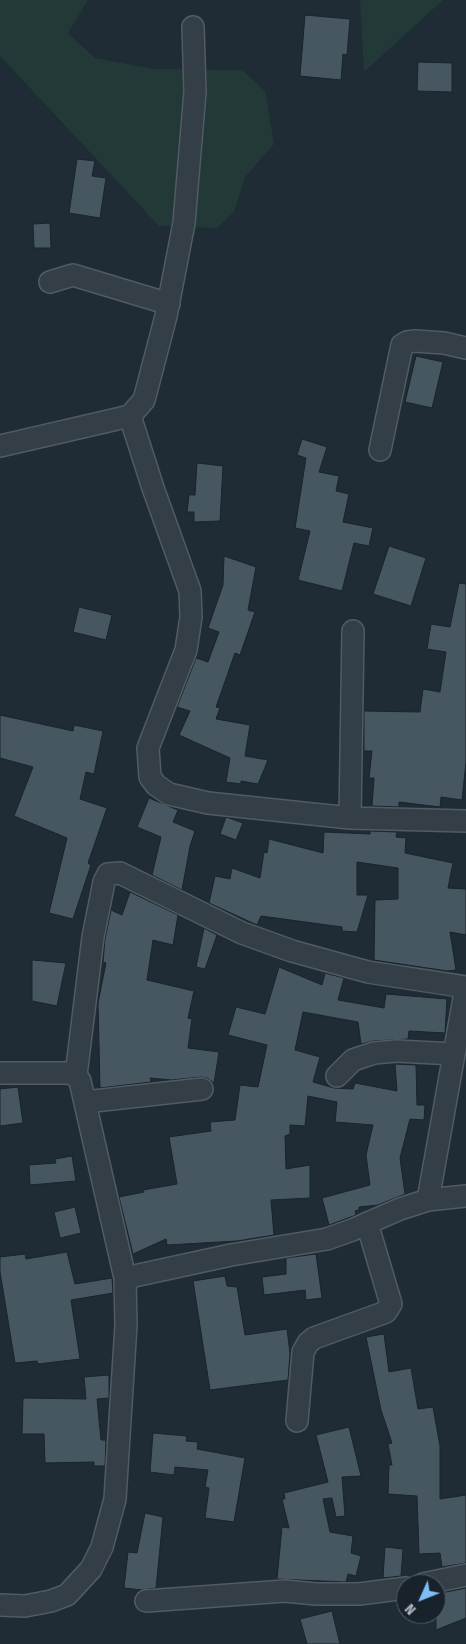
<!DOCTYPE html>
<html>
<head>
<meta charset="utf-8">
<style>
	body { margin:0 }
	#map { position:relative; width:466px; height:1644px; overflow:hidden; background:#1f2c35; font-family:"Fira Sans Condensed",sans-serif }
	canvas { display:block }
	.north { position:absolute; left:396px; top:1574px; width:50px; height:50px; box-sizing:border-box; background:#18222a; border:1px solid #545e67; border-radius:50%; rotate:226deg; font-size:14px; font-weight:700; line-height:20px; text-align:center; color:#adb9c3 }
	.north::after { content:''; display:block; margin:auto; width:18px; height:22px; background:#7fbef6; clip-path:polygon(50% 0,100% 100%,50% 72%,0 100%) }
</style>
</head>
<body>
<div id="map">
<canvas width="466" height="1644"></canvas>
<div class="north">N</div>
</div>
<script>
const ctx = document.querySelector('canvas').getContext('2d');
ctx.lineJoin = 'round';
function fill(path, color) {
  ctx.fillStyle = color;
  ctx.fill(path, 'evenodd');
}
function shape(rows) {
  const path = new Path2D();
  for (const r of rows) {
    path.moveTo(r[0], r[1]);
    for (let i = 2; i < r.length; i += 2) path.lineTo(r[i], r[i + 1]);
  }
  return path;
}
function stroke(path, color, width, dash) {
  ctx.strokeStyle = color;
  ctx.lineWidth = width;
  ctx.lineCap = dash ? 'butt' : 'round';
  ctx.setLineDash(dash || []);
  ctx.stroke(path);
}
fill(shape([
	[0,0,88,0,68,33,95,58,154,69,242,70,265,91,274,144,245,177,234,212,217,228,159,226,0,56],
	[360,0,443,0,364,72]
]), '#223937');
const building = shape([
	[305,15,350,19,347,55,343,54,341,80,300,76,305,15],
	[418,62,452,63,452,92,417,91,418,62],
	[77,159,95,161,92,176,106,178,100,218,69,213,77,159],
	[50,223,51,248,34,248,33,224,50,223],
	[416,356,443,362,432,408,405,402,416,356],
	[302,439,327,447,319,472,339,476,336,491,349,494,343,522,373,528,369,546,354,543,342,591,298,580,310,531,295,528,306,458,297,455,302,439],
	[197,463,223,466,220,521,194,522,194,512,187,512,189,495,195,495,197,463],
	[389,546,426,558,411,606,373,594,389,546],
	[224,556,256,567,248,610,255,612,240,655,235,653,216,707,220,708,216,719,250,725,245,756,268,760,258,784,241,781,241,784,226,782,230,758,179,735,190,711,177,707,196,658,208,662,219,632,208,628,223,585,224,556],
	[459,583,466,584,466,762,462,800,441,797,440,807,399,802,399,807,372,806,374,778,369,778,372,751,364,751,364,711,420,712,423,689,440,692,446,652,427,649,431,624,450,627,459,583],
	[79,607,112,615,106,640,73,632,79,607],
	[0,715,73,731,74,725,103,731,94,774,86,772,80,799,107,808,88,863,91,865,73,919,49,913,67,838,14,816,33,767,0,758,0,715],
	[149,798,178,810,173,822,195,831,190,846,182,890,152,875,161,837,137,827,149,798],
	[226,817,243,823,236,840,220,834,226,817],
	[370,831,397,832,396,837,406,838,405,853,453,863,448,888,466,889,466,935,450,932,456,970,447,971,374,960,375,900,398,899,398,868,357,862,357,895,368,895,357,932,342,931,342,927,261,916,257,925,209,903,215,876,230,879,232,868,260,878,264,852,267,853,269,839,323,853,324,832,370,834,370,831],
	[130,892,178,915,173,945,153,940,147,980,194,991,188,1018,192,1019,188,1048,219,1052,214,1083,207,1078,201,1077,172,1080,150,1078,151,1082,100,1088,98,1003,106,963,103,962,105,939,111,910,122,915,130,892],
	[204,928,217,935,205,969,196,967,204,928],
	[32,960,66,963,57,1006,32,1001,32,960],
	[279,967,322,985,325,973,344,978,338,1000,384,1008,386,994,447,999,445,1033,409,1031,408,1039,373,1041,361,1044,358,1022,303,1012,295,1050,320,1057,313,1082,334,1088,353,1089,355,1083,397,1091,395,1064,416,1065,417,1105,425,1105,424,1120,410,1119,400,1158,405,1194,378,1205,359,1207,359,1210,355,1211,356,1215,329,1225,322,1198,370,1185,366,1155,373,1125,335,1122,337,1102,308,1096,305,1126,290,1125,290,1134,285,1136,286,1169,310,1165,310,1198,271,1200,274,1235,237,1241,167,1245,166,1239,133,1254,119,1197,144,1192,143,1190,177,1184,169,1137,211,1131,210,1122,235,1120,240,1085,258,1087,267,1045,228,1035,236,1007,265,1014,279,967],
	[18,1087,23,1123,0,1126,0,1089,18,1087],
	[72,1156,76,1181,30,1185,29,1165,56,1163,55,1159,72,1156],
	[75,1207,81,1233,60,1238,54,1212,75,1207],
	[67,1252,75,1284,112,1278,113,1293,71,1300,80,1359,38,1364,37,1361,15,1363,0,1272,0,1257,25,1254,26,1259,67,1252],
	[316,1254,322,1298,306,1300,305,1290,264,1295,262,1277,286,1274,286,1258,316,1254],
	[225,1276,227,1286,237,1287,245,1335,287,1329,290,1353,288,1380,210,1390,193,1281,225,1276],
	[384,1334,389,1372,411,1368,418,1409,433,1407,440,1446,440,1499,466,1495,466,1563,442,1567,440,1553,419,1554,417,1496,388,1494,389,1465,392,1465,388,1444,392,1443,381,1410,366,1337,384,1334],
	[109,1375,109,1398,97,1399,101,1440,106,1440,105,1466,94,1466,94,1462,45,1463,44,1434,22,1434,23,1398,86,1399,84,1377,109,1375],
	[349,1427,361,1476,342,1477,345,1516,336,1517,332,1498,323,1499,330,1532,353,1536,351,1553,361,1556,356,1576,348,1574,346,1582,277,1579,282,1527,289,1528,282,1499,285,1499,284,1493,328,1482,316,1435,349,1427],
	[153,1433,187,1436,186,1441,198,1442,197,1449,245,1458,234,1522,205,1518,209,1488,205,1487,208,1470,175,1467,174,1475,150,1472,153,1433],
	[145,1513,163,1517,156,1588,142,1590,124,1588,128,1552,137,1553,145,1513],
	[385,1547,403,1549,401,1576,383,1578,385,1547],
	[466,1588,466,1618,436,1630,436,1597,446,1592,466,1588],
	[332,1611,340,1644,307,1644,300,1619,332,1611]
]);
fill(building, '#475761');
stroke(building, '#1a242c', 1);
const minor = shape([
	[50,282,73,275,169,304],
	[130,416,153,488,190,591,191,617,186,650,148,748,150,777,156,785,169,794,208,803,350,818,466,821],
	[0,446,130,416,144,400,166,316,184,223,195,92,193,27],
	[380,450,402,345,407,342,415,341,444,343,466,348],
	[350,818,353,631],
	[0,1073,66,1073,76,1075,80,1081,125,1278],
	[76,1075,93,937,104,882,108,874,120,873,242,933,292,951,368,972,466,987],
	[337,1076,353,1060,374,1053,397,1051,454,1054],
	[85,1102,202,1089],
	[428,1200,466,987],
	[297,1421,303,1352,308,1343,314,1338,386,1312,391,1304,367,1223],
	[423,1584,466,1575],
	[146,1601,285,1591,316,1594,359,1594,406,1588],
	[0,1605,25,1606,51,1601,67,1595,91,1569,102,1547,115,1499,126,1325,125,1278,231,1255,327,1239,352,1230,400,1209,428,1200,466,1196]
]);
stroke(minor, '#505b64', 24);
stroke(minor, '#333e46', 21);
</script>
</body>
</html>
